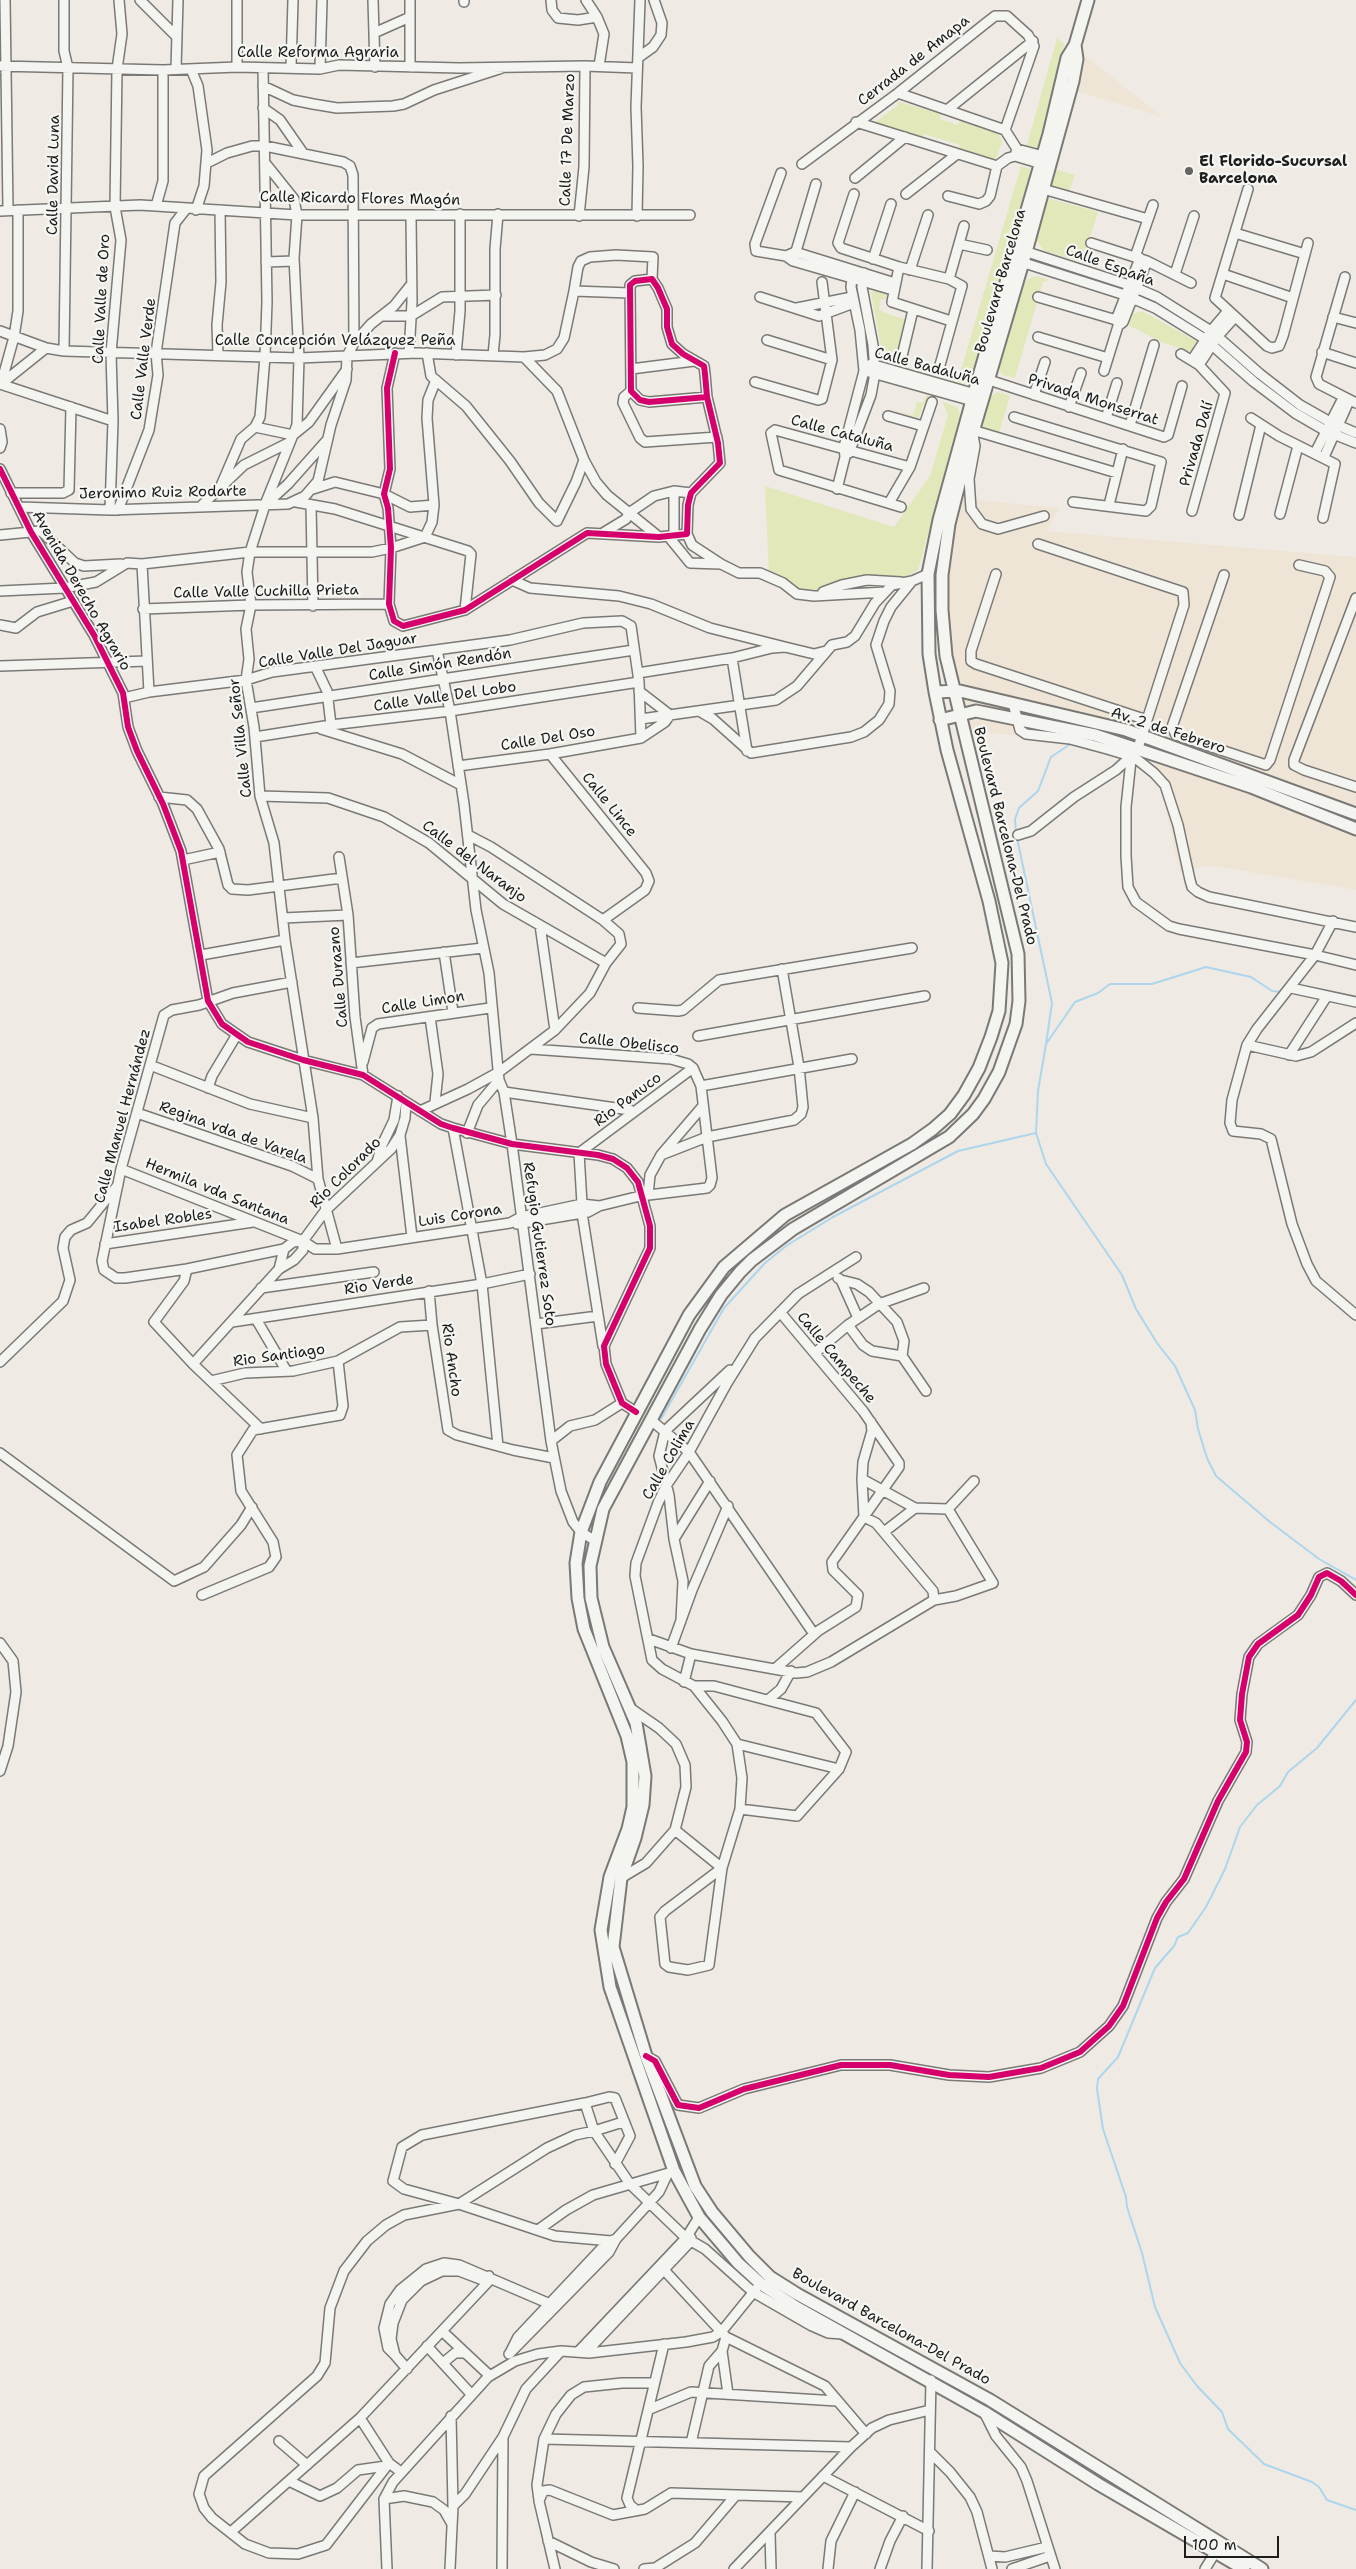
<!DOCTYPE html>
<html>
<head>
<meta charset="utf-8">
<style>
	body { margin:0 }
	#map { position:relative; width:1356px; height:2569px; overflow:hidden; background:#efebe4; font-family:"Shantell Sans",sans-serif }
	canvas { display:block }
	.scale { position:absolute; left:1184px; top:2536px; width:95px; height:22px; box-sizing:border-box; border:2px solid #1c1c1c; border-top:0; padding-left:6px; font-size:15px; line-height:18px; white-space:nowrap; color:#1c1c1c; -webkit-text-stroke:4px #f6f6f2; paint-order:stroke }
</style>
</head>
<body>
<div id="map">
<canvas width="1356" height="2569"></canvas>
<div class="scale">100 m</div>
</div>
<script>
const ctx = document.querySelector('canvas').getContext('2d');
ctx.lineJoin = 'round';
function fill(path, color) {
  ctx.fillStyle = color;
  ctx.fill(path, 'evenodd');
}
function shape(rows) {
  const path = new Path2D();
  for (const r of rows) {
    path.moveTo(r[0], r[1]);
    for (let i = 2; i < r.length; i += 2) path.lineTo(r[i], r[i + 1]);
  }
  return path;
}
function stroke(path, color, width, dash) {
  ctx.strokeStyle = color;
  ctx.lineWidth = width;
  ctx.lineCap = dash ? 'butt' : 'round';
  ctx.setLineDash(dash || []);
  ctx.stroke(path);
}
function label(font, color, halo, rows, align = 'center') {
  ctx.font = font + ' "Shantell Sans",sans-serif';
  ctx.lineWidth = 4.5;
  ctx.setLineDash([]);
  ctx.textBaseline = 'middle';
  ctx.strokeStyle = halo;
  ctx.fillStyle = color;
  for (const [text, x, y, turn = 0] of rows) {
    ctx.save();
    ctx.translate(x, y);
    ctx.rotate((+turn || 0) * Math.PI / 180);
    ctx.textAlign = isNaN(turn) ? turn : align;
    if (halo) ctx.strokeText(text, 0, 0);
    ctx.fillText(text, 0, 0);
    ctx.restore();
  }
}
fill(shape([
	[1084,55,1163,117,1075,91],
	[955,498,1059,508,1048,531,1356,557,1356,890,1207,865,1180,873,1153,752,976,731,963,726,942,610]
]), '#efe5d6');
fill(shape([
	[1057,38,1064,44,1038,151,1026,148],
	[896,101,941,114,940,119,958,125,960,120,998,133,1002,142,997,157,993,162,958,152,960,145,924,134,922,139,868,122,871,120,874,123,898,105],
	[1021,166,1033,170,972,378,965,384,953,381,951,379,960,373],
	[1055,169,1075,175,1069,192,1050,187],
	[1047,198,1098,212,1082,262,1044,251,1036,239],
	[1036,276,1050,280,1043,282,1015,378,1002,375,998,366,1023,285,1028,279],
	[877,289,887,293,886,299,881,299,879,309,885,313,907,320,894,361,884,358,882,352,871,293],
	[1142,311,1198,342,1193,353,1159,341,1128,325,1133,314],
	[998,392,1010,396,999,433,984,428,982,422,989,397],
	[926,395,931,397,928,407,923,405,919,418,886,408,913,415,917,402,923,403],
	[942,401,958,408,961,418,918,570,900,580,867,580,814,596,797,594,769,577,765,486,894,527,930,476,948,415]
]), '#e3e8bb');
stroke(shape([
	[1016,833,1015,819,1019,808,1038,791,1051,757,1069,745],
	[1017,838,1052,1003,1046,1044],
	[1282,992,1272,991,1251,977,1206,967,1152,984,1110,984,1098,993,1075,1002,1046,1044,1038,1091,1036,1133,1046,1164,1122,1275,1136,1309,1157,1343,1175,1366,1195,1410,1198,1429,1207,1458,1216,1476,1270,1522,1319,1559,1356,1580],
	[661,1419,724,1308,765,1263,786,1246,833,1217,958,1151,1036,1133],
	[1356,1700,1317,1748,1288,1772,1280,1786,1257,1805,1240,1827,1225,1869,1206,1907,1188,1933,1178,1937,1174,1946,1155,1968,1118,2057,1098,2079,1097,2089,1103,2129,1126,2197,1127,2207,1142,2253,1155,2307,1180,2363,1197,2386,1222,2412,1228,2429,1264,2464,1312,2482,1319,2487,1327,2500,1356,2510]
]), '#add5ec', 2);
const minor = shape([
	[5,0,8,210],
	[140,0,177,37],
	[373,0,375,67],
	[551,0,552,10,558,18,578,20,597,17],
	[586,0,597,17,604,34,599,66],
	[464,2,464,0],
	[374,33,410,17],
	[639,57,653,47,661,35,662,23,654,0],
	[0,66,163,70,237,67,320,69,339,65,459,68,585,66,637,68],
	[237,67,237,0],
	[410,67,410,0],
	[291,68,293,0],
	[176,69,178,0],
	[191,69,198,86,207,150,204,186,196,210],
	[320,69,322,0],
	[263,86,293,100,313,104,337,108,393,106,404,104,434,90,502,68],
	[898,93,1005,130],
	[263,108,280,120,303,153],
	[947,110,1033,41],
	[856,122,997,166],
	[1017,149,1047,157],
	[1015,156,1045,165],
	[802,164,898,93,986,23,995,16,1007,16,1028,35,1034,46,1005,130,1017,149,1015,156,1008,158,997,166,990,196,986,201,979,204,948,196],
	[781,173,755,244,756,251,786,256,793,261,893,290],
	[855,178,905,137],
	[1043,189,1148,219],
	[1248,189,1215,298,1267,346,1272,348,1279,346,1283,336,1308,243],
	[854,194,838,243,841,248,899,267,949,279,962,286,940,365],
	[906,194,957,154],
	[156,206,163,181,163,70],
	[18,210,18,311,14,337,1,384,46,348],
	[0,211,140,205,297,215,690,215],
	[579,216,584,167,585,66],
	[637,216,638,166,636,107,640,0],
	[1235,233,1305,254],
	[1091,243,1147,261,1191,283],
	[959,244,987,250],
	[1021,250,1129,285,1157,297,1211,331,1260,374,1300,405,1330,422,1356,433],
	[786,256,795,252,895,283],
	[1135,257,1153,205],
	[794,258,816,184],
	[873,259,891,204],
	[1018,261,1125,295,1155,308,1205,339,1254,382,1295,413,1326,431,1356,443],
	[266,262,294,261],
	[899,267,892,302,951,321],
	[910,270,928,215],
	[1175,274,1194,216],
	[1223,274,1293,298],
	[1345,277,1316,377,1319,384,1356,403],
	[949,279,964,226],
	[574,291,578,267,581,261,590,257,616,255,653,257,652,279],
	[760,297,819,316,854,303],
	[1038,297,1123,322],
	[797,308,852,297],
	[382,316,411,316,442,297,496,295],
	[1333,317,1356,323],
	[1118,323,1116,320,1140,258],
	[0,331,46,348,64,351,299,358,417,353,524,357,545,355,557,349,564,338,574,291,630,293],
	[1038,337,1108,358],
	[767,340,832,360],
	[354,343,371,324,394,306,410,286],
	[64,351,68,68,64,51,64,0],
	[1322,352,1356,363],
	[395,353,387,388,390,469,384,494,388,508,391,548,389,604,394,621,403,626,465,610,587,533,659,537,687,534,688,505,691,493,720,463,718,443,707,397,705,374,704,366,683,354,672,344,667,327,667,309,658,288,652,279,635,281,630,285,631,391,640,400,649,402,707,397],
	[409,353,412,302,411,216],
	[427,353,431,376,466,406,510,461,539,503,557,521,576,482,584,460],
	[1181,354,1199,365,1225,393,1192,511],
	[218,355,217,325,221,282,220,210],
	[456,355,460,311,460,214],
	[493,355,495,335,495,249,498,214],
	[902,356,913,310],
	[524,357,557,391,584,460,596,482,607,495,659,537],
	[1192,360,1211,331,1228,311],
	[871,364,979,395],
	[1199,365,1217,337,1235,317],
	[631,369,694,361],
	[1104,371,1118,326,1123,322,1147,261],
	[869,372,976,402],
	[989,380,1164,437,1168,435,1182,386],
	[755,382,818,400,822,399,832,360,822,282],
	[0,384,113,421],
	[631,391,624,397,623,403,640,438,645,442,717,437],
	[1034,395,1045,362],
	[1069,407,1081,373],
	[888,416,923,426],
	[1014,417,1161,462,1151,506,1146,511,1073,502],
	[1106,418,1117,383],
	[1251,418,1279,436,1335,464,1323,518],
	[1130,425,1154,345],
	[255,427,293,435,309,422,347,369],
	[0,429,2,442,0,448],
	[969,429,1117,473],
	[973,435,975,446,969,479,971,509,982,524,998,529,1044,516],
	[328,439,288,484,265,505,250,552,247,572,251,605,246,629,249,659,246,680,254,727,260,796,274,843,285,940,313,1118,318,1179,337,1249],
	[849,453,871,395,875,373,873,345,862,287,864,273],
	[1315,453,1343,398],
	[1324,457,1349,401],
	[0,469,31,532,94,635,123,693,128,727,137,751,163,804,181,851,208,1001,222,1024,248,1042,303,1060,363,1075,441,1124,453,1128,512,1144,598,1155,613,1159,627,1168,638,1182,650,1226,650,1248,604,1346,606,1364,622,1403,636,1412],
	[220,488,241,439,255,427,260,417,265,357,267,302,263,68],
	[313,489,335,482,384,494,410,507,434,505],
	[837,489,845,457,844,447,864,371,860,330,851,287,853,270],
	[11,493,63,493,69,490,71,407],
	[266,502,297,425,299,358,294,258,297,215,294,199,266,164],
	[296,502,335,509,468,551,471,554,465,610],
	[889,503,910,467,932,402],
	[311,505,313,606],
	[1109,505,1123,449],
	[201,506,244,465,290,442],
	[19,507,110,510,288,504,305,496,318,481,331,425,346,380,347,356,354,343,353,175,350,166,343,162,265,146,252,146,227,153,207,163],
	[901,507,779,470,771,433,775,430,910,467],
	[110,510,113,421,111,353,121,240,115,207,117,69,122,34,119,0],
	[118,510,149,430,158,375,156,353,175,223,186,209],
	[1280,514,1298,446],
	[1239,515,1261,425],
	[603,533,626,519,629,513,654,496,674,491,691,493],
	[687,534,692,545,721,564],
	[0,535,41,531,75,563,84,566,121,564],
	[674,535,674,491],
	[668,536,690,563,721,564,739,573,760,573,783,583,797,594,814,596,885,592],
	[1038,544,1183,592,1184,605,1138,748],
	[142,564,149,692],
	[996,574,971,651,971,661,976,664,1147,720],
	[1224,575,1172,727,1176,735,1266,765,1270,760,1330,577,1325,571,1299,565],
	[512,580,530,588,619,596,651,604,710,628,785,647],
	[0,591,64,588,96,582,127,563,142,564,250,552,372,552,391,548,425,537,432,522,434,505,427,418,428,400,436,380],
	[823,592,842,585,867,580,901,582],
	[1356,598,1294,760,1294,765,1304,770,1356,787],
	[143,609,251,605,389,604],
	[0,625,16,628,37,612,73,601],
	[437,650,450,711,464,804,476,910,489,973,499,1080,504,1092,512,1144,551,1441,561,1491,573,1522,581,1532,594,1540],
	[732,658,747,751],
	[0,666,147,661],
	[315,666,327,691,331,725],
	[638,673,732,658,772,648,785,647,814,654,826,651],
	[124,698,149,692,246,680,272,672,510,640,583,623,622,621,631,626,639,682,641,738],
	[1013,703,1020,730,1026,734,1070,739,1107,749,1134,757,1154,773,1165,785,1178,825,1190,880,1192,887,1198,892,1209,897,1356,927],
	[251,708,634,650],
	[701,712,713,719,751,753,851,737,864,732,879,720,889,704,890,691,876,645,884,621,891,607,912,581,928,574],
	[641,719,776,700,797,686,832,645,847,642,855,636,875,603,892,585,912,581],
	[321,729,402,754,461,785],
	[255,737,331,725,450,711,639,682],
	[550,754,646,873,649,881,645,890,603,920],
	[458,766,550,754,641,738,665,722,670,715,639,691],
	[260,796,328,798,384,817,429,843,503,904,606,963],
	[159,797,187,800,197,809,219,849,228,885,232,889,248,890,342,878],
	[1018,835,1031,831,1074,797,1116,770,1127,760,1131,760,1126,807,1126,856,1128,887,1136,902,1169,926,1179,929,1315,955,1356,965],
	[339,857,348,915,355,1017,363,1075],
	[183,860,220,852],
	[283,918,348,915],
	[1333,921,1315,955,1257,1029,1247,1045,1232,1100,1230,1123,1233,1131,1261,1134,1271,1139,1292,1224,1307,1264,1316,1281,1356,1315],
	[540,925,555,1030],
	[444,952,453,1012],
	[201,955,285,940],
	[351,963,483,948],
	[1291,988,1356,1002],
	[638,1008,678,1011,683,1010,719,980,912,948],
	[430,1017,438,1074,435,1102],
	[698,1036,925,996],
	[1247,1045,1296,1056,1311,1052,1356,1023],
	[1289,1055,1327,996],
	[363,1062,372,1028,378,1024,490,1008],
	[150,1065,250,1104,313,1118],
	[701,1086,852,1059],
	[208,1088,212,1076,236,1036],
	[504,1092,630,1110],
	[420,1111,468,1089,499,1072,555,1030,590,993,606,963,621,944,619,934,603,920,491,847,468,835],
	[137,1113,292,1166,318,1179],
	[453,1128,482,1284,498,1446],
	[467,1133,478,1105,499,1080],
	[400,1136,412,1237],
	[661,1155,707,1137,794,1120,801,1114,803,1107,799,1067,782,969],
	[377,1162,382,1145,394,1120,398,1096],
	[121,1169,303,1241,315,1249,337,1249,510,1223,521,1217,582,1204,599,1206,640,1196,707,1188,710,1185,712,1178,701,1086,693,1068,688,1064,671,1059,531,1049],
	[648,1195,650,1175,661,1155,703,1106],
	[582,1204,579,1153,693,1068],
	[582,1213,603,1346],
	[517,1224,588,1212,599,1206],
	[105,1244,253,1222],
	[284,1249,187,1269,125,1278,116,1278,104,1270,102,1261,121,1169,164,1015,172,1010,199,1005,233,993,292,982],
	[187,1269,184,1281,154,1322,193,1364,261,1429],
	[279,1269,294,1260,303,1250,303,1241],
	[838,1278,841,1280,858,1318],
	[841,1280,857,1284,869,1292,897,1322,904,1341,902,1356],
	[261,1288,374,1272],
	[429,1291,432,1325,448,1430,457,1435,513,1450,554,1458],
	[256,1319,286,1370],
	[232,1322,482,1284,530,1274],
	[536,1324,598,1316],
	[848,1325,863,1345,872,1351,902,1356,926,1391],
	[815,1353,848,1325,879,1304,924,1288],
	[0,1362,63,1301,70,1280,63,1248,65,1237,71,1230,87,1223,118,1185],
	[193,1364,279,1269,284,1249,293,1242,303,1241,325,1211,391,1149,400,1135,405,1118,406,1102],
	[211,1381,245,1373,293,1371,338,1361,400,1327,432,1325],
	[651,1420,689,1452,814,1634],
	[551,1441,570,1426,595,1420,622,1403],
	[0,1453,174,1581,204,1567,241,1525,252,1507],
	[862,1479,915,1508,948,1509,993,1583,956,1596,934,1600],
	[948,1509,974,1481],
	[864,1517,862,1479,863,1462,872,1431,871,1422],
	[884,1532,915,1508],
	[674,1539,710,1481],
	[202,1595,269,1567,276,1557,273,1542,241,1491,237,1455,253,1430,340,1415,343,1406,338,1361],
	[681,1621,683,1581,674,1539,669,1495,659,1456,665,1431,730,1370],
	[649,1639,691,1654,796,1673,807,1672,831,1662,934,1600,933,1591,876,1523,864,1517],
	[0,1643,13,1661,16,1692,8,1746,0,1771],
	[671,1648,692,1590,728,1506],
	[776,1668,818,1631,856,1607,858,1595,833,1570,832,1562,899,1467,899,1463,863,1411,780,1312],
	[684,1682,691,1654],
	[694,1686,714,1686,816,1713,846,1752,839,1769,797,1816,740,1809],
	[768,1700,781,1689,791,1671],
	[737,1744,839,1769],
	[675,1830,722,1868],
	[722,1868,665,1911,660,1917,665,1964,669,1967,688,1970,709,1965,722,1868,740,1809,742,1778,737,1744,722,1721,694,1686,662,1669,652,1660,635,1576,636,1563,658,1503,666,1486,689,1452,727,1383,755,1338,798,1294,856,1257],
	[621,1878,646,1863,675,1830,686,1787,685,1765,676,1744,659,1728,630,1708],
	[646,2056,655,2061,678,2105,699,2108,744,2089,841,2065,890,2065,949,2075,989,2077,1041,2068,1080,2052,1109,2026,1123,2006,1157,1918,1166,1902,1184,1879,1218,1801,1246,1752,1247,1742,1240,1720,1242,1694,1249,1657,1258,1644,1298,1615,1311,1595,1319,1577,1327,1573,1341,1581,1356,1595],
	[585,2103,609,2097,615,2098,630,2136,615,2164],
	[623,2122,594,2131,575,2135,547,2148,459,2204,404,2189,393,2181,402,2147,422,2135,585,2103,594,2131,630,2184,686,2238,705,2249,753,2292,812,2326,828,2333,843,2334],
	[538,2230,566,2210,593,2195,672,2172],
	[665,2271,726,2337,825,2386,866,2434],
	[442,2331,490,2376],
	[726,2337,722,2351,728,2394],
	[427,2346,471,2394],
	[511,2351,518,2337,601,2249,611,2241],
	[578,2352,686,2238,699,2217],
	[589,2353,592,2346,691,2241,691,2238],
	[509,2354,609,2252,616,2239,659,2192,667,2175],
	[395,2355,388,2348,384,2328,390,2304,400,2290,426,2269,444,2263,459,2265,550,2304],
	[443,2363,455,2353,464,2353],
	[407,2369,395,2355,391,2339,393,2323,402,2300,421,2281,442,2271,459,2271,488,2282],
	[650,2409,691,2392,837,2401],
	[984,2412,996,2436,1021,2467,1027,2481,1055,2569],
	[360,2418,389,2463,401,2472],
	[544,2439,851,2447],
	[279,2441,307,2465],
	[691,2443,709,2366,722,2351],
	[930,2452,950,2472,970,2497,977,2512,992,2569],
	[389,2463,326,2545,298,2554,269,2553,245,2544,212,2518,204,2508,199,2494,204,2476,317,2376,325,2363,330,2308,344,2271,367,2241,386,2225,404,2215,459,2204,555,2236,611,2241,616,2239],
	[823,2476,929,2531],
	[289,2481,320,2496,337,2488,358,2470,386,2466],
	[384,2499,404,2496,433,2502,444,2510,452,2524],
	[539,2500,537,2485,544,2439,556,2414,571,2395,584,2387,622,2383,654,2383],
	[453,2506,465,2494,503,2437,526,2389,561,2351],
	[636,2510,630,2505,627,2498,664,2344],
	[232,2531,360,2418,488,2282,489,2276],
	[770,2533,771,2569],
	[548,2541,591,2562,614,2569],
	[989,2556,1005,2557,1047,2547],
	[387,2569,384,2499,393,2482,488,2377,515,2361,538,2354,561,2351,589,2353,686,2342,713,2337,722,2331,756,2289],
	[450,2569,453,2506,451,2416],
	[502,2569,503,2437],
	[555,2569,539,2501,543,2491,550,2490,613,2515,645,2509,671,2493,803,2497],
	[644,2569,655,2568,695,2543,736,2495],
	[734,2569,851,2447,872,2428,889,2420,930,2410],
	[828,2569,831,2541,855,2492],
	[880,2569,890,2541,903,2516],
	[927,2569,931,2380],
	[1012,2569,1050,2556],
	[1205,2569,1218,2548]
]);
const major = shape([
	[1088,0,1075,45,1067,58,1049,134,974,393,939,520,928,574,929,654,935,692,947,750,989,901,1002,963,999,1011,991,1037,979,1068,964,1095,950,1114,933,1129,912,1144,785,1215,724,1267,689,1315,600,1482,581,1532,576,1563,578,1598,584,1629,627,1736,633,1762,633,1807,628,1829,610,1877,601,1930,610,1987,674,2171,699,2217,738,2263,761,2284,796,2307,984,2412,1098,2484,1244,2569],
	[1075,45,1077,59,1073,81,1026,252,968,449,949,524,942,575,942,610,946,656,1018,954,1019,1001,1016,1024,999,1072,984,1099,973,1114,949,1137,793,1229,752,1260,740,1272,721,1295,700,1329,603,1509,590,1566,591,1598,603,1647,636,1723,645,1776,643,1805,635,1838,621,1878,613,1947,646,2056,695,2186,712,2212,749,2256,770,2277,797,2294,990,2400,1262,2569],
	[935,692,960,691,1126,730,1356,814],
	[940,720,976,711,1095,735,1251,787,1356,829]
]);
stroke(minor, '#7b7976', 12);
stroke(major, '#7b7976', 15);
stroke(minor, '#f4f4f1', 9);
stroke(major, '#f4f4f1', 11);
stroke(shape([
	[395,353,387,388,390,469,384,494,388,508,391,548,389,604,394,621,403,626,465,610,587,533,659,537,687,534,688,505,691,493,720,463,718,443,707,397,705,374,704,366,683,354,672,344,667,327,667,309,658,288,652,279,635,281,630,285,631,391,640,400,649,402,707,397],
	[0,469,31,532,94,635,123,693,128,727,137,751,163,804,181,851,208,1001,222,1024,248,1042,303,1060,363,1075,441,1124,453,1128,512,1144,598,1155,613,1159,627,1168,638,1182,650,1226,650,1248,604,1346,606,1364,622,1403,636,1412],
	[646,2056,655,2061,678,2105,699,2108,744,2089,841,2065,890,2065,949,2075,989,2077,1041,2068,1080,2052,1109,2026,1123,2006,1157,1918,1166,1902,1184,1879,1218,1801,1246,1752,1247,1742,1240,1720,1242,1694,1249,1657,1258,1644,1298,1615,1311,1595,1319,1577,1327,1573,1341,1581,1356,1595]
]), '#d6006c', 6);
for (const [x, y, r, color] of [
	[1189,171,5,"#666462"]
]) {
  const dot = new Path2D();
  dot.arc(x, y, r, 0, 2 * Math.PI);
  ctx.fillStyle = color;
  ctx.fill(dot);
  stroke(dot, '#f6f6f2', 2);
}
label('15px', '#1c1c1c', '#f6f6f2', [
	["Calle Reforma Agraria",318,53],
	["Cerrada de Amapa",914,61,-38],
	["Calle 17 De Marzo",568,140,-88],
	["Calle David Luna",54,175,-89],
	["Calle Ricardo Flores Magón",360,199,1],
	["Calle España",1110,266,20],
	["Boulevard Barcelona",1001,281,-74],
	["Calle Valle de Oro",102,299,-87],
	["Calle Concepción Velázquez Peña",335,341],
	["Calle Valle Verde",144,359,-83],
	["Calle Badaluña",927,367,15],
	["Privada Monserrat",1093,400,18],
	["Calle Cataluña",842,434,15],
	["Privada Dalí",1197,444,-74],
	["Jeronimo Ruiz Rodarte",163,493,-1],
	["Avenida Derecho Agrario",81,591,60],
	["Calle Valle Cuchilla Prieta",266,592,-1],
	["Calle Valle Del Jaguar",338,651,-9],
	["Calle Simón Rendón",440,665,-9],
	["Calle Valle Del Lobo",445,697,-8],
	["Av. 2 de Febrero",1168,731,18],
	["Calle Villa Señor",241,738,-96],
	["Calle Del Oso",548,739,-9],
	["Calle Lince",609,805,51],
	["Boulevard Barcelona-Del Prado",1005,836,76],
	["Calle del Naranjo",474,862,37],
	["Calle Durazno",339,977,-95],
	["Calle Limon",423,1003,-9],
	["Calle Obelisco",629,1044,6],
	["Rio Panuco",628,1100,-37],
	["Calle Manuel Hernández",123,1116,-75],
	["Regina vda de Varela",233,1133,20],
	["Rio Colorado",346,1173,-45],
	["Hermila vda Santana",217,1192,22],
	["Luis Corona",460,1216,-9],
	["Isabel Robles",163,1221,-8],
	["Refugio Gutierrez Soto",539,1244,82],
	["Rio Verde",379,1285,-9],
	["Rio Santiago",279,1356,-8],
	["Calle Campeche",836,1358,50],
	["Rio Ancho",451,1360,82],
	["Calle Colima",669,1460,-60],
	["Boulevard Barcelona-Del Prado",891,2327,29]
]);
label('bold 15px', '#1c1c1c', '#f6f6f2', [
	["El Florido-Sucursal",1199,162],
	["Barcelona",1199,179]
], 'left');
</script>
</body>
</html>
